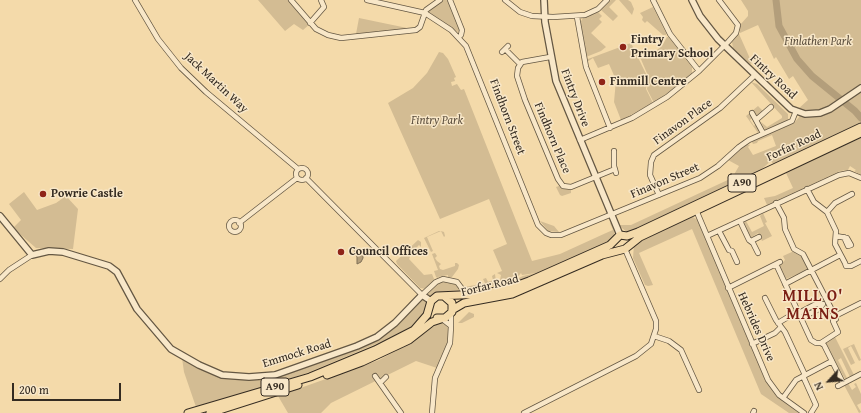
<!DOCTYPE html>
<html>
<head>
<meta charset="utf-8">
<style>
	body { margin:0 }
	#map { position:relative; width:861px; height:413px; overflow:hidden; background:#f4daaa; font-family:"Gentium Book Plus",serif }
	canvas { display:block }
	.north { position:absolute; left:809px; top:361px; width:40px; height:40px; -webkit-text-stroke:3px #f8e7c8; paint-order:stroke; rotate:244deg; font-size:11px; font-weight:700; line-height:16px; text-align:center; color:#342b21 }
	.north::after { content:''; display:block; margin:auto; width:14px; height:18px; background:#342b21; clip-path:polygon(50% 0,100% 100%,50% 72%,0 100%) }
	.scale { position:absolute; left:12px; top:383px; width:109px; height:18px; box-sizing:border-box; border:2px solid #342b21; border-top:0; padding-left:5px; font-size:12px; line-height:14px; white-space:nowrap; color:#342b21; -webkit-text-stroke:3px #f8e7c8; paint-order:stroke }
</style>
</head>
<body>
<div id="map">
<canvas width="861" height="413"></canvas>
<div class="north">N</div>
<div class="scale">200 m</div>
</div>
<script>
const ctx = document.querySelector('canvas').getContext('2d');
ctx.lineJoin = 'round';
function fill(path, color) {
  ctx.fillStyle = color;
  ctx.fill(path, 'evenodd');
}
function shape(rows) {
  const path = new Path2D();
  for (const r of rows) {
    if (r.length === 3) {
      path.moveTo(r[0] + r[2], r[1]);
      path.arc(r[0], r[1], r[2], 0, 2 * Math.PI);
      continue;
    }
    path.moveTo(r[0], r[1]);
    for (let i = 2; i < r.length; i += 2) path.lineTo(r[i], r[i + 1]);
  }
  return path;
}
function stroke(path, color, width, dash) {
  ctx.strokeStyle = color;
  ctx.lineWidth = width;
  ctx.lineCap = dash ? 'butt' : 'round';
  ctx.setLineDash(dash || []);
  ctx.stroke(path);
}
function label(font, color, halo, rows, align = 'center') {
  ctx.font = font + ' "Gentium Book Plus",serif';
  ctx.lineWidth = 3;
  ctx.setLineDash([]);
  ctx.textBaseline = 'middle';
  ctx.strokeStyle = halo;
  ctx.fillStyle = color;
  for (const [text, x, y, turn = 0] of rows) {
    ctx.save();
    ctx.translate(x, y);
    ctx.rotate((+turn || 0) * Math.PI / 180);
    ctx.textAlign = isNaN(turn) ? turn : align;
    if (halo) ctx.strokeText(text, 0, 0);
    ctx.fillText(text, 0, 0);
    ctx.restore();
  }
}
fill(shape([
	[258,0,288,0,310,24,303,30,294,24,285,31],
	[442,0,448,0,460,30,458,32,429,13,429,11],
	[611,0,616,0,609,7,618,16,613,21,601,10],
	[619,0,628,0,631,2,634,9,632,15],
	[741,0,861,0,861,83,849,94,830,107,820,111,805,111,798,109,808,100,793,76,789,79,776,57,774,59,758,25,740,33,740,25,748,16,748,11],
	[653,7,666,33,666,35,663,35,647,21,645,23,642,20,643,17,640,13],
	[598,12,602,16,599,19,602,22,591,33,606,47,601,51,586,57,580,23,583,18],
	[359,18,383,23,412,29,356,34],
	[739,34,752,63,750,64,733,48,732,42],
	[667,37,669,37,692,67,692,74,654,103,647,89,649,78,640,57,648,57,662,46],
	[631,43,648,78,646,89,653,103,621,120,614,102,616,80,609,64,598,68,593,58,587,62,588,59],
	[439,52,443,53,448,59,456,77,454,78,455,81,451,82,452,86,457,84,461,90,464,89,532,261,560,254,606,233,613,230,610,223,612,222,615,230,613,239,604,246,567,260,558,266,519,282,482,292,432,297,428,295,428,292,438,283,445,281,453,282,461,291,482,290,504,285,523,276,536,273,522,275,521,273,517,278,492,286,465,289,465,287,485,283,483,279,486,278,488,282,493,280,492,276,495,274,496,282,500,280,501,275,497,273,502,271,493,250,507,244,489,199,440,219,388,103,413,88,427,73],
	[751,82,757,84,788,114,788,121,766,130,764,128,761,122,767,127,782,118,782,116],
	[861,92,861,123,856,126,782,161,773,164,771,161,757,173,739,181,738,180,635,231,627,232,618,225,631,225,732,178,739,166,728,160,746,144,750,145,748,147,753,155,776,146,772,135,758,141,757,143,753,144,752,142,753,140,794,123,800,116,824,115],
	[758,106,763,111,757,116,753,112,750,114,752,118,750,120,754,126,756,124,759,129,758,133,746,116],
	[861,138,861,175,854,171,856,170,850,166,848,170,840,171,767,205,764,198,775,196,793,188,786,173,787,171],
	[559,186,564,189,571,190,571,193,562,196,560,195,556,187],
	[24,192,37,210,56,203,66,196,78,209,73,249,36,248,13,228,21,220,9,204],
	[763,213,767,222,765,223,772,236,762,241,758,233,750,238,742,223,746,221,752,232,764,226,760,216],
	[691,216,698,220,764,377,778,397,800,413,789,413,761,394,692,229,639,253,653,285,648,286,645,285,633,258,634,245],
	[540,221,554,226,559,232,548,231],
	[439,231,441,231,444,232,445,236,444,237,441,231,427,237,433,251,431,252,424,238],
	[418,240,421,242,421,247,419,245,409,255,410,257,409,259,424,275,432,274,434,279,433,283,426,289,420,288,397,264,396,261],
	[794,251,802,255,809,269,786,279,779,266,785,260,783,256],
	[435,253,437,256,435,258,437,261,441,264,439,266,440,269,443,270,455,266,455,263,457,263,459,265,458,269,452,277,448,277,448,275,438,277,438,278,436,277,434,271,438,270,432,254],
	[421,299,425,299,429,302,427,311,414,326,395,336,307,373,244,394,196,407,184,372,182,358,215,374,270,377,378,338],
	[469,312,474,314,474,317,462,323,458,323],
	[440,322,445,323,449,328,449,342,437,368,416,361,331,403,321,413,288,413,278,396,379,360,414,341],
	[835,337,854,375,850,377,841,358,838,360,847,378,845,379,824,342],
	[854,344,861,360,859,361,851,346,848,348,855,363,851,365,843,349],
	[848,383,852,390,856,387,854,384,856,383,861,394,861,403,857,405,861,412,859,413,844,385]
]), '#d3bc93');
const water = shape([
	[356,248,363,254,363,258,361,262,357,264,357,257,354,250,356,248]
]);
fill(water, '#b39e7b');
stroke(water, '#807057', 1);
stroke(shape([
	[776,0,779,26,797,59,812,76,855,111,861,118]
]), '#b39e7b', 7);
const minor = shape([
	[135,0,158,39,181,68,206,92,298,169],
	[291,0,316,29,328,35,341,38,416,30,420,27,426,10,440,0],
	[367,0,425,13,451,30,466,46,538,225,546,233,551,235,561,235,700,178,718,166,739,147,749,140,792,121,796,111],
	[450,0,462,30,461,35,459,37],
	[505,0,520,12,532,16,553,17,585,15,598,9,607,0],
	[653,0,670,34,699,71],
	[577,17,586,67,610,128],
	[310,23,324,7,321,0],
	[505,49,520,64],
	[502,52,508,46],
	[550,57,522,62,518,68,517,76,525,100,558,179,563,186,571,187,615,169],
	[752,113,763,133],
	[756,120,771,107],
	[580,140,632,118,667,97,699,71,728,42,736,33,738,25,719,0],
	[614,151,614,166,616,173],
	[302,174,6],
	[306,178,422,295,436,282,443,279,457,282,463,290],
	[807,189,814,202,827,212,836,231,835,244,845,263,846,266,851,266,861,261],
	[659,195,650,175,651,162,654,155,720,108,755,75],
	[776,203,784,218,785,229,794,249,803,254,835,316],
	[696,210,768,380,779,395,804,413],
	[827,212,835,203,852,194],
	[235,226,6],
	[740,221,749,240,753,243,758,253],
	[239,223,297,178],
	[719,231,729,250,732,251,737,262],
	[707,236,839,175,849,173,861,178],
	[836,236,847,238,851,245,848,246,844,237],
	[751,241,759,237],
	[776,264,811,340,816,343,821,343],
	[0,279,9,270,32,255],
	[785,284,840,255],
	[728,288,780,262],
	[765,298,776,320,785,332,805,375],
	[799,313,816,304,823,304,819,309,801,318],
	[835,316,861,303],
	[442,319,451,326,451,314],
	[778,323,798,311],
	[654,336,669,341,681,350,699,390],
	[821,343,824,345,843,383],
	[821,343,838,332,833,321,836,319,835,316],
	[752,344,775,333,781,327],
	[375,376,401,413],
	[803,376,816,405,811,413],
	[380,383,386,377],
	[838,386,861,374],
	[783,398,796,380,832,361],
	[432,413,435,378,450,343,451,326],
	[524,413,636,356,651,344,656,329,656,321,625,249],
	[753,413,754,411]
]);
const tertiary = shape([
	[544,0,545,22,556,81,620,235],
	[692,0,700,16,718,39,791,109,805,114,820,113,830,109,861,88],
	[0,216,32,255,49,251,63,252,109,266,117,272,137,309,171,349,199,365,222,375,249,377,275,375,357,346,377,337,395,323,422,295,431,301]
]);
const trunk = shape([
	[452,310,464,303,512,294,602,255,625,249,640,237,861,133],
	[437,318,445,318,452,312,452,303,444,296],
	[327,375,362,362,409,340,432,322,441,319],
	[188,413,310,377,375,350,414,330,427,315,431,301,437,296,483,294,513,287,529,281,610,245,620,235,627,236,638,232,861,127],
	[210,413,298,385]
]);
stroke(minor, '#645743', 6);
stroke(tertiary, '#645743', 8);
stroke(trunk, '#342b21', 9);
stroke(minor, '#f8e7c8', 4.5);
stroke(tertiary, '#f8e7c8', 5.5);
stroke(trunk, '#f4daaa', 7);
for (const [x, y, r, color] of [
	[623,47,4,"#8f2418"],
	[602,82,4,"#8f2418"],
	[43,194,4,"#8f2418"],
	[341,252,4,"#8f2418"]
]) {
  const dot = new Path2D();
  dot.arc(x, y, r, 0, 2 * Math.PI);
  ctx.fillStyle = color;
  ctx.fill(dot);
  stroke(dot, '#f8e7c8', 1.5);
}
for (const [x, y, w] of [
	[742,183,28],
	[275,387,28]
]) {
  const box = new Path2D();
  box.roundRect(x - w / 2, y - 9, w, 18, 3);
  ctx.fillStyle = '#f8e7c8';
  ctx.fill(box);
  stroke(box, '#342b21', 1);
}
label('bold 11px', '#342b21', null, [
	["A90",742,183],
	["A90",275,387]
]);
label('bold 12px', '#342b21', '#f8e7c8', [
	["Fintry",631,40],
	["Primary School",631,54],
	["Finmill Centre",610,82],
	["Powrie Castle",51,194],
	["Council Offices",349,252]
], 'left');
label('italic 12px', '#5c4f3e', '#f8e7c8', [
	["Finlathen Park",818,42],
	["Fintry Park",437,121]
]);
label('12px', '#342b21', '#f8e7c8', [
	["Fintry Road",773,77,43],
	["Jack Martin Way",216,83,43],
	["Fintry Drive",575,98,69],
	["Findhorn Street",507,117,69],
	["Finavon Place",683,122,-36],
	["Findhorn Place",552,138,67],
	["Forfar Road",794,146,-25],
	["Finavon Street",665,181,-23],
	["Forfar Road",490,286,-14],
	["Hebrides Drive",756,327,66],
	["Emmock Road",297,354,-17]
]);
ctx.letterSpacing = '1px';
label('bold 16px', '#7a1f14', '#f8e7c8', [
	["MILL O'",813,297],
	["MAINS",813,315]
]);
ctx.letterSpacing = '0px';
</script>
</body>
</html>
